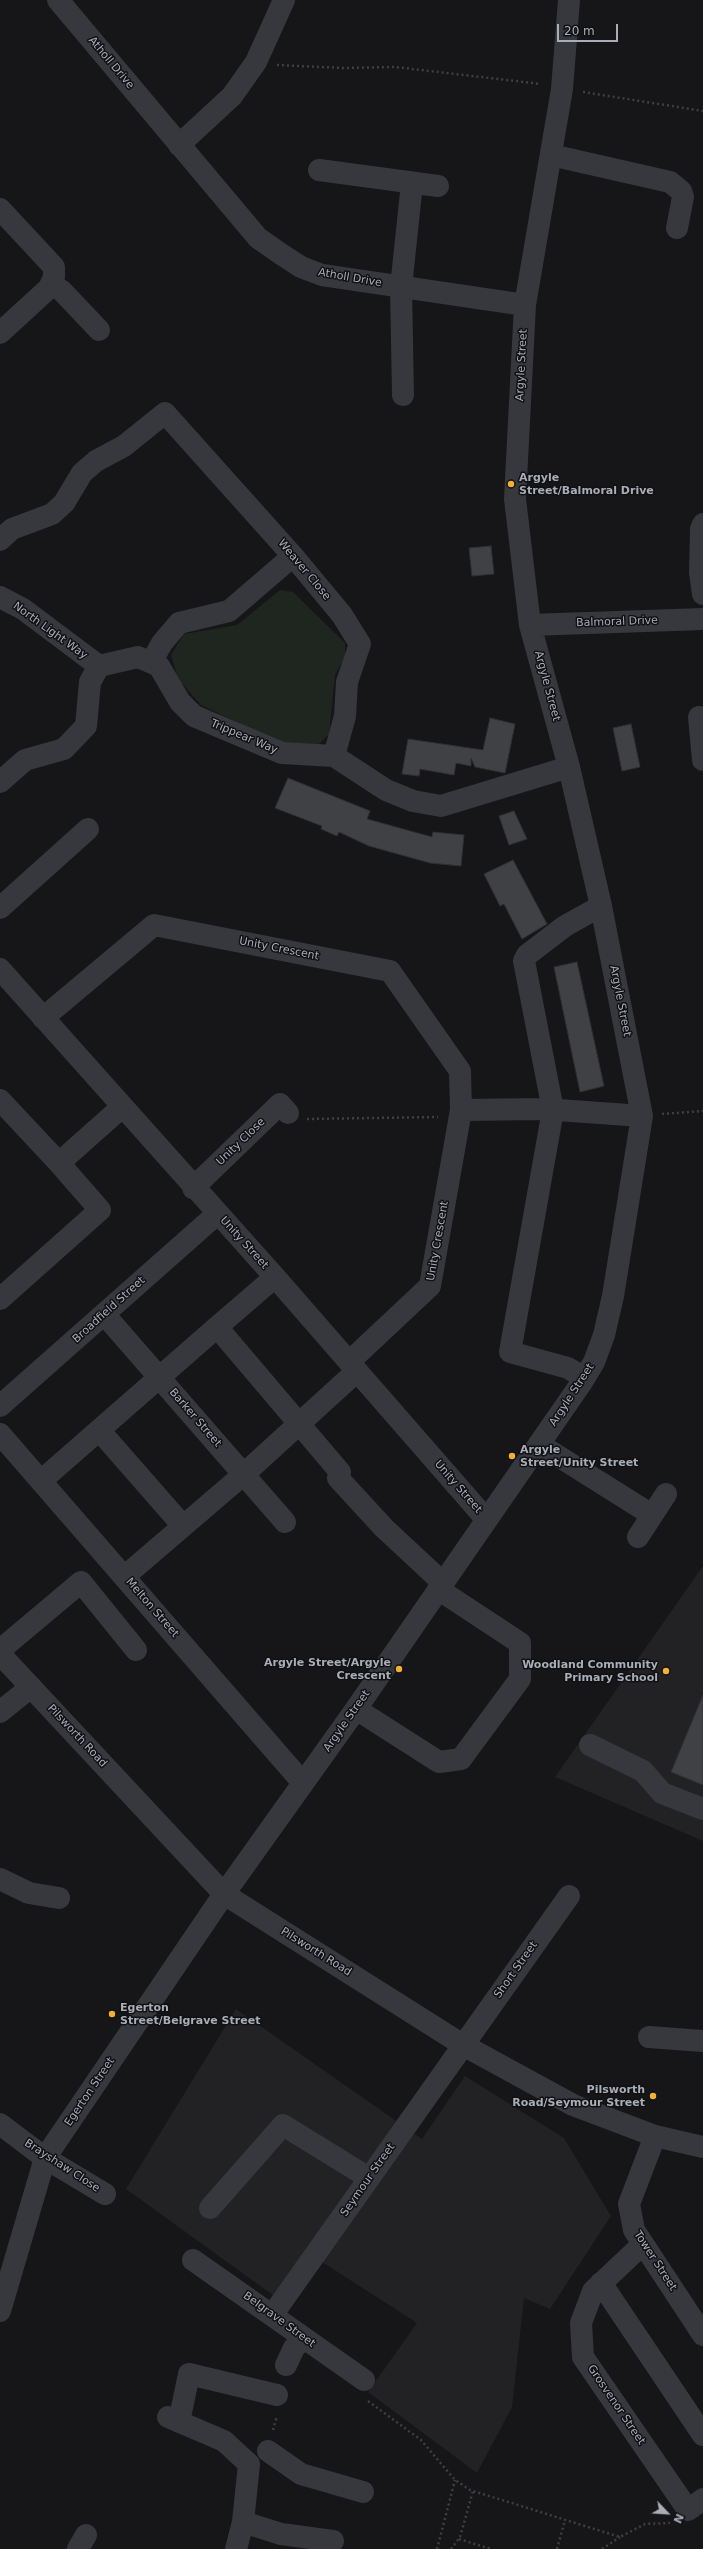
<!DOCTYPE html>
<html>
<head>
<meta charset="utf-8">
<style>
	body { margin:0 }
	#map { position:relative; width:703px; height:2549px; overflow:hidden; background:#161618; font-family:"DejaVu Sans",sans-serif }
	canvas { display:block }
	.north { position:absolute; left:647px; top:2493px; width:40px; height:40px; -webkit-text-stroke:3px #111113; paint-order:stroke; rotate:115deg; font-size:11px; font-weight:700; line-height:16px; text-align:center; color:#a8adb8 }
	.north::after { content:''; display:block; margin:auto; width:14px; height:18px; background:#a8adb8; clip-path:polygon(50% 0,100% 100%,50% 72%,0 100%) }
	.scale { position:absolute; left:557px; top:24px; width:61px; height:18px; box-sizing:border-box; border:2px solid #a8adb8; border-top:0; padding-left:5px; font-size:12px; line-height:14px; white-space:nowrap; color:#a8adb8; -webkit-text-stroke:3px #111113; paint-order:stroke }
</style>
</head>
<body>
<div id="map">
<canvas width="703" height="2549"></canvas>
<div class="north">N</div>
<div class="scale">20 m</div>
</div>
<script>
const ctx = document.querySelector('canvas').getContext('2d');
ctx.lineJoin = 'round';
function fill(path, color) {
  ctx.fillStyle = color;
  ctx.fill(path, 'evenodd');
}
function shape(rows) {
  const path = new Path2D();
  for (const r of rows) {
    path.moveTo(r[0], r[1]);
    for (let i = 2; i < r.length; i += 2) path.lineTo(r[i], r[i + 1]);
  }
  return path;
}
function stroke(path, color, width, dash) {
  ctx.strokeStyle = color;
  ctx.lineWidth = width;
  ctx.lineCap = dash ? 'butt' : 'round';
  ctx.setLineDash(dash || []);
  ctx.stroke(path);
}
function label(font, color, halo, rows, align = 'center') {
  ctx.font = font + ' "DejaVu Sans",sans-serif';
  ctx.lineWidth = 3;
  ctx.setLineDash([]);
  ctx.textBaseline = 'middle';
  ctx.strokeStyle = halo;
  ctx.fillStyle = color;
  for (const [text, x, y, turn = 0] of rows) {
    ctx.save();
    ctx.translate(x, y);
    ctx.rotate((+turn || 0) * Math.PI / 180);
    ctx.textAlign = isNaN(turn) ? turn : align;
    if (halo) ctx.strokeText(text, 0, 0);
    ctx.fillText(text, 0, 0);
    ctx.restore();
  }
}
fill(shape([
	[703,1566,703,1841,555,1777],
	[236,2009,422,2139,465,2076,564,2138,611,2216,550,2309,524,2298,512,2407,477,2473,368,2392,417,2323,322,2262,288,2306,126,2189]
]), '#222225');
fill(shape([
	[280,590,293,592,345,643,345,657,335,675,329,734,317,746,287,746,201,705,178,679,171,655,184,634,237,625]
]), '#1e261f');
const building = shape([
	[491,546,494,574,472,576,469,548,491,546],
	[490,718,515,724,505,773,475,767,471,758,471,766,456,763,454,775,420,769,419,776,402,774,408,739,483,750,490,718],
	[631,724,640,767,622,771,613,728,631,724],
	[288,778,370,811,367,819,432,837,433,832,464,835,461,866,430,863,369,846,339,832,337,836,321,829,322,826,275,808,288,778],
	[514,811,527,839,509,845,499,816,514,811],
	[513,860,547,924,522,939,504,904,500,906,484,874,513,860],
	[577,962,604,1086,580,1092,554,967,577,962],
	[703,1695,703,1785,671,1772,703,1695]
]);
fill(building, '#404145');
stroke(building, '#303034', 1);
stroke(shape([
	[277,65,343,68,395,67,541,84],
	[583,92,703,111],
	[662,1114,703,1111],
	[307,1119,438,1117],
	[368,2401,421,2440,455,2480,470,2490,620,2537,645,2524,670,2523],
	[273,2430,277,2416],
	[459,2539,491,2549],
	[437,2549,455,2480],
	[451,2549,460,2537,473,2491],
	[557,2549,565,2520],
	[602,2549,620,2537]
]), '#3d3f44', 2.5, [2, 3]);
stroke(shape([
	[58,0,258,238,281,254,301,267,322,275,525,305],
	[179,145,232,96,256,62,284,0],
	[551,155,670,182,681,191,683,197,677,228],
	[319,170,438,186],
	[0,209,54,267,54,277,49,288,0,333],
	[51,284,62,291,99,330],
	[403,395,401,287,412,183],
	[703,524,701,529,700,573,703,594],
	[0,540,12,529,52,514,64,503,82,473,96,461,124,446,165,413,293,556,342,615,360,644,347,682,345,716,334,756],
	[0,597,23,609,99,666],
	[530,625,703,619],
	[152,661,162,643,179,623,229,611,293,556],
	[699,717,703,760],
	[0,782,25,760,64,749,86,726,90,682,99,666,138,657,159,666,180,702,194,716,282,753,334,756,386,790,413,801,441,806,569,767],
	[0,908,88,829],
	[0,969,275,1277,486,1519],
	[43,1018,154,925,390,971,460,1071,461,1110,430,1286,349,1362],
	[0,1100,59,1163],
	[461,1110,544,1109,642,1116],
	[193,1188,280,1104,288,1113],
	[275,1277,217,1327,340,1472,338,1478,384,1528,442,1582],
	[0,1299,100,1210,59,1163,122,1107],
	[104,1314,285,1522],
	[584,1378,568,1368,510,1352,553,1110,524,961,527,955,565,926,601,906],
	[0,1406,217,1214],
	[99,1430,183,1526],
	[0,1434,303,1783],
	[539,1444,652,1515],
	[42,1480,217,1327],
	[638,1537,666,1494],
	[125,1576,244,1474,357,1371],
	[0,1650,81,1582,136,1650],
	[0,1654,224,1894,463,2045,573,2105,655,2136,703,2147],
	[356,1709,439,1762,461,1759,520,1679,520,1643,438,1589],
	[0,1712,31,1687],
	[590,1745,643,1771,662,1793,703,1809],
	[0,1879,29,1893,59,1898],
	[649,2037,703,2041],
	[0,2124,45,2158,105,2194],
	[655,2136,629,2204,634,2230,703,2335],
	[210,2208,283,2125,369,2178],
	[643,2244,593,2291,581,2323,583,2357,688,2510,703,2499],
	[193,2260,364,2380],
	[601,2283,703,2435],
	[0,2311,45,2158,224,1894,356,1709,582,1382,594,1362,604,1335,613,1296,642,1116,601,906,569,767,530,625,515,499,525,305,562,89,569,0],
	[273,2314,569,1896],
	[286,2365,294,2348,304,2338],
	[168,2417,224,2441,249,2464,243,2522,236,2549],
	[179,2422,189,2374,277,2395],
	[268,2451,301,2474,363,2492],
	[243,2522,281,2534,333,2541],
	[78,2549,86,2535]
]), '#37383d', 22);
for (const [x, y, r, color] of [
	[511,484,4,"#f2b134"],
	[512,1456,4,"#f2b134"],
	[399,1669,4,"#f2b134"],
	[666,1671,4,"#f2b134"],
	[112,2014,4,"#f2b134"],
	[653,2096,4,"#f2b134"]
]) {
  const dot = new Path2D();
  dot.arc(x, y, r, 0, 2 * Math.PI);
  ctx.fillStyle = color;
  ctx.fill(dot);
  stroke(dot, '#111113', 1.5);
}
label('11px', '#a8adb8', '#111113', [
	["Atholl Drive",111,63,50],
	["Atholl Drive",350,278,10],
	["Argyle Street",522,365,-87],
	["Weaver Close",304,570,50],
	["Balmoral Drive",617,622,-2],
	["North Light Way",50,631,36],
	["Argyle Street",547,686,75],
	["Trippear Way",244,737,23],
	["Unity Crescent",279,949,11],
	["Argyle Street",620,1001,79],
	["Unity Close",241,1142,-44],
	["Unity Crescent",438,1241,-80],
	["Unity Street",244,1243,48],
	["Broadfield Street",109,1310,-42],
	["Argyle Street",572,1395,-57],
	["Barker Street",195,1418,49],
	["Unity Street",458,1487,49],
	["Melton Street",152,1608,49],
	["Argyle Street",347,1721,-55],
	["Pilsworth Road",77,1736,47],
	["Pilsworth Road",316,1952,32],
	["Short Street",516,1970,-55],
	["Egerton Street",90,2092,-56],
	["Brayshaw Close",62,2166,33],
	["Seymour Street",368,2180,-55],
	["Tower Street",655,2261,57],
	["Belgrave Street",279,2320,36],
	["Grosvenor Street",616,2405,56]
]);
label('bold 11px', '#a8adb8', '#111113', [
	["Argyle",519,478],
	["Street/Balmoral Drive",519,491],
	["Argyle",520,1450],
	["Street/Unity Street",520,1463],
	["Argyle Street/Argyle",391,1663,"right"],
	["Crescent",391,1676,"right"],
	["Woodland Community",658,1665,"right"],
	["Primary School",658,1678,"right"],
	["Egerton",120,2008],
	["Street/Belgrave Street",120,2021],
	["Pilsworth",645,2090,"right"],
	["Road/Seymour Street",645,2103,"right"]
], 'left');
</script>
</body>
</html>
